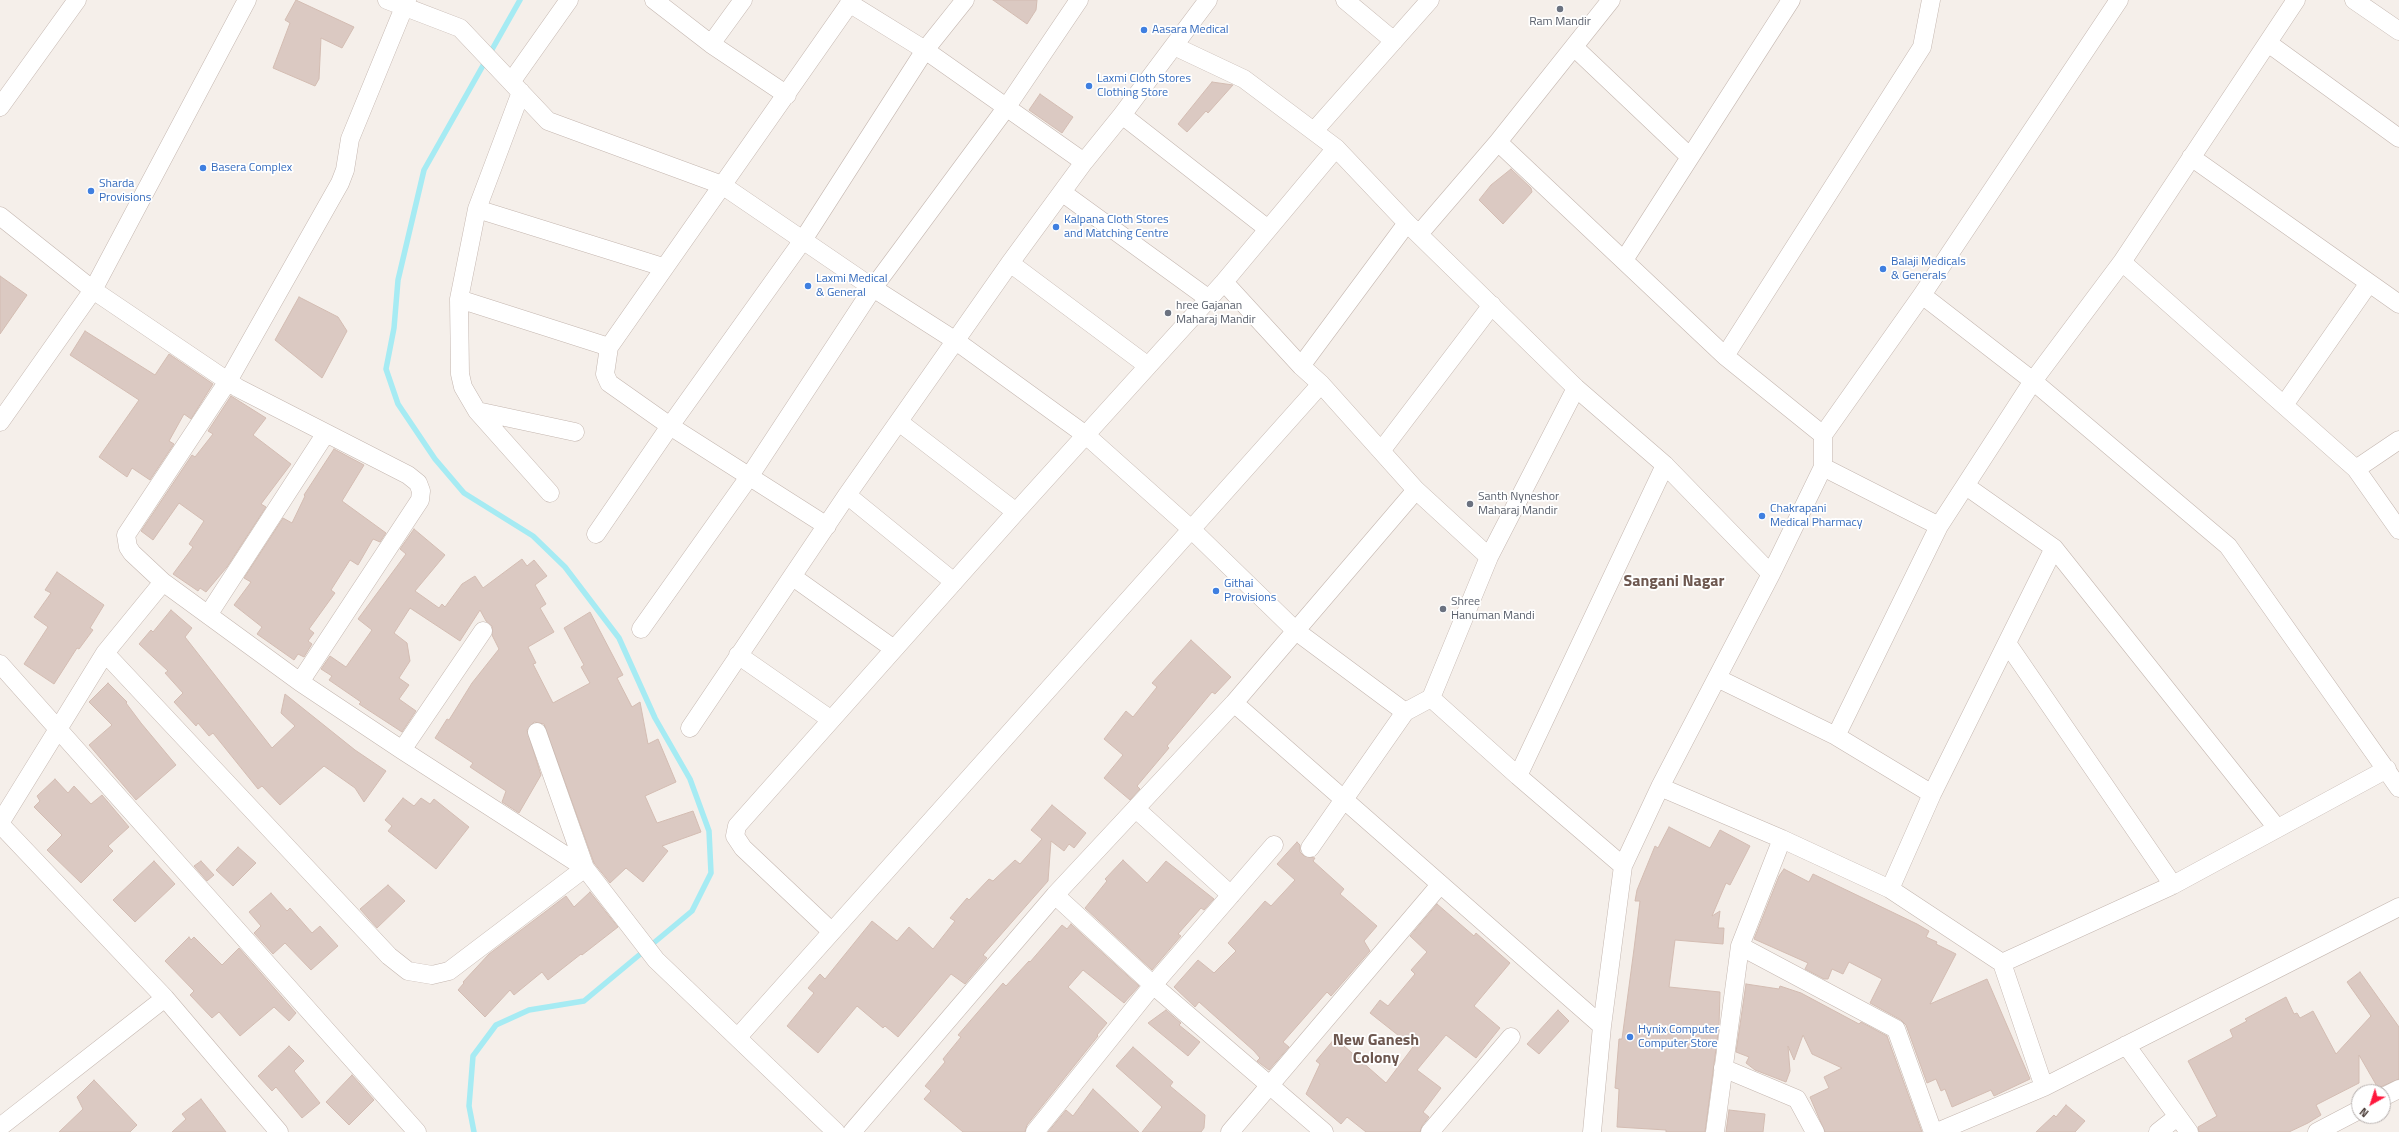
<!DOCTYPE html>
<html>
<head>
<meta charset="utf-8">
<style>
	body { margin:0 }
	#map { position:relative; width:2399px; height:1132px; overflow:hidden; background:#f5efea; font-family:"Titillium Web",sans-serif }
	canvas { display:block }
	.north { position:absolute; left:2351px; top:1084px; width:40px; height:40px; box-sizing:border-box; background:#fff; border:1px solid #b7b1af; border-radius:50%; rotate:219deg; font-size:11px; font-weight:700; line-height:16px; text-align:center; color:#4a3d38 }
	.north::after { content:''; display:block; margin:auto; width:14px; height:18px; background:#ff183d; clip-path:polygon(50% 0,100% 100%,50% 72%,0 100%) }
</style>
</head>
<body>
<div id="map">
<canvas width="2399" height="1132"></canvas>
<div class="north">N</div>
</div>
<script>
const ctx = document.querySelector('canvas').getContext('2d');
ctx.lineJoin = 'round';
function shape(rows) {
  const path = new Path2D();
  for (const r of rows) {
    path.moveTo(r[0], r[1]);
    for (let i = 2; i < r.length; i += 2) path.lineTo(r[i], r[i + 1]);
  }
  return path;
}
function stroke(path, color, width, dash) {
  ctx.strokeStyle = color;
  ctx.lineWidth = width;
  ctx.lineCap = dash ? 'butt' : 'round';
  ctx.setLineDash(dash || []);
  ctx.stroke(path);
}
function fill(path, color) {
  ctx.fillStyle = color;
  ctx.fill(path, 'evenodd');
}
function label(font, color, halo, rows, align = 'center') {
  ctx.font = font + ' "Titillium Web",sans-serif';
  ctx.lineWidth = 3.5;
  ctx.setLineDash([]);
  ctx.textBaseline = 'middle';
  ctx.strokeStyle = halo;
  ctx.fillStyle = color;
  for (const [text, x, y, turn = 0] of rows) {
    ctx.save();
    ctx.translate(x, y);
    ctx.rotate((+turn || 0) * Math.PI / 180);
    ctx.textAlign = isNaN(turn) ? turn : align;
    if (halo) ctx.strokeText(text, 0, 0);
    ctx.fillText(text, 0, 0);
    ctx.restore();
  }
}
stroke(shape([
	[474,1132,469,1106,473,1056,496,1025,529,1010,584,1001,692,911,711,873,709,831,690,779,655,718,619,638,565,567,533,536,464,493,435,459,398,404,386,369,394,328,398,280,424,170,520,0]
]), '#a6ebf3', 5.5);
const building = shape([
	[296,0,354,27,342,48,321,38,319,79,315,86,273,68,290,23,285,20,296,0],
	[993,0,1037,0,1036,10,1027,24,993,0],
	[1212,82,1233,85,1208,113,1206,111,1187,132,1178,124,1212,82],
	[1040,94,1073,117,1062,133,1029,110,1040,94],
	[1511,169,1531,188,1532,192,1503,224,1479,200,1491,185,1511,169],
	[0,276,27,295,0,334,0,276],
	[299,297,338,317,347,331,322,378,275,340,299,297],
	[85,331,155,375,169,354,213,384,191,419,184,414,169,441,174,444,150,480,132,468,127,477,99,457,139,400,70,355,85,331],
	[231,396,266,418,253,435,291,464,261,504,266,507,227,567,206,592,200,588,198,591,173,574,193,547,189,544,204,521,179,503,153,540,141,531,192,455,195,457,213,434,208,431,231,396],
	[334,449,364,465,342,501,386,533,380,542,373,539,358,565,350,560,331,590,335,593,309,629,314,633,308,641,312,644,304,657,298,654,294,660,257,634,262,627,234,605,251,582,244,578,283,518,292,523,305,496,304,495,334,449],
	[414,529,445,555,415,591,439,608,442,604,445,607,462,584,475,576,483,588,522,559,527,566,534,560,547,576,535,585,546,604,540,608,554,632,528,647,536,663,533,664,553,703,590,683,581,667,584,665,564,628,590,612,623,675,617,678,632,707,640,702,648,744,658,739,676,782,645,796,657,823,693,811,701,832,662,846,668,851,643,882,626,868,610,883,594,863,544,724,534,722,527,730,541,775,519,813,502,802,506,791,470,767,473,763,435,738,447,719,449,720,472,683,499,649,492,635,492,626,486,621,480,610,460,641,410,608,394,633,407,643,410,661,399,678,409,685,399,699,416,711,402,732,359,704,361,702,329,680,332,676,321,669,330,656,346,667,372,630,358,619,406,554,400,549,414,529],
	[57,572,104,605,90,628,93,630,79,649,77,648,54,684,24,664,48,627,34,617,51,593,45,590,57,572],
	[171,610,192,628,185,637,272,748,295,726,281,713,285,694,355,750,386,771,364,802,355,788,324,766,280,805,262,786,258,789,213,733,209,736,198,723,196,726,174,702,183,693,165,673,168,671,139,644,151,630,153,632,171,610],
	[1191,640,1231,677,1215,694,1212,692,1193,715,1167,746,1169,748,1137,786,1140,789,1130,800,1104,778,1123,755,1104,739,1126,711,1133,717,1157,687,1152,683,1191,640],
	[108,683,127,702,126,703,141,723,176,765,136,800,89,745,112,725,89,702,108,683],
	[55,779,68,793,74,786,91,804,102,795,129,827,108,846,113,851,81,883,47,850,62,835,34,807,40,801,37,796,55,779],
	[403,798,414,806,421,798,430,804,434,799,469,827,436,869,388,831,392,826,385,820,403,798],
	[1052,805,1086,833,1074,848,1069,844,1064,851,1051,841,1048,881,983,955,987,958,965,984,951,974,898,1037,885,1026,883,1028,857,1006,818,1053,787,1026,814,993,808,988,820,974,825,979,872,921,897,941,909,927,933,949,955,921,950,918,967,898,969,900,989,879,993,881,1015,860,1020,864,1042,839,1031,830,1052,805],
	[1669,827,1710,848,1720,830,1750,846,1730,885,1726,883,1712,916,1720,911,1718,928,1724,928,1723,944,1675,940,1669,987,1720,992,1719,1026,1705,1132,1666,1132,1666,1130,1617,1127,1619,1089,1615,1088,1619,1039,1622,1039,1634,949,1640,901,1635,901,1637,890,1655,846,1658,848,1669,827],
	[1297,842,1300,845,1300,852,1304,856,1315,858,1313,861,1344,889,1340,894,1377,926,1364,941,1370,951,1331,996,1327,992,1283,1042,1289,1047,1269,1070,1257,1061,1260,1058,1254,1051,1199,1002,1195,1007,1174,987,1198,960,1214,973,1236,951,1228,943,1265,901,1271,906,1295,880,1277,864,1297,842],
	[238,847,256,863,233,886,216,870,238,847],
	[1123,860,1147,883,1166,861,1214,899,1204,910,1201,908,1178,934,1181,936,1152,970,1085,908,1107,881,1105,879,1123,860],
	[154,861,175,884,135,922,113,900,154,861],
	[201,861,214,875,207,881,194,866,201,861],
	[1784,869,1809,882,1813,874,1917,924,1929,931,1926,937,1937,942,1936,944,1956,954,1930,1004,1987,979,2030,1079,1994,1096,1991,1090,1952,1107,1945,1089,1941,1091,1936,1079,1927,1083,1906,1025,1901,1020,1870,1003,1882,979,1849,962,1843,974,1832,969,1828,979,1824,979,1805,969,1808,963,1754,939,1779,876,1784,869],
	[388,885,405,901,377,928,360,909,388,885],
	[590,892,618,927,582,955,581,954,548,980,542,972,514,995,510,990,485,1017,458,990,464,983,463,982,489,954,545,912,566,896,574,907,590,892],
	[271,893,287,911,290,908,312,933,320,926,338,946,311,970,285,943,273,954,254,933,261,926,249,912,271,893],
	[1437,904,1474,936,1476,933,1510,963,1474,1006,1500,1028,1476,1058,1446,1035,1417,1070,1441,1088,1423,1112,1429,1117,1422,1126,1420,1132,1366,1132,1347,1117,1341,1124,1306,1094,1320,1064,1316,1061,1335,1038,1386,1083,1413,1047,1370,1013,1380,1000,1388,1006,1415,974,1411,970,1427,952,1410,936,1437,904],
	[1071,924,1139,986,1124,1003,1083,970,1068,987,1107,1023,1097,1035,1098,1036,1027,1125,1025,1132,963,1132,924,1099,931,1091,925,1086,945,1062,943,1059,961,1037,958,1035,1003,983,1006,986,1029,961,1030,962,1062,925,1067,929,1071,924],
	[189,937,191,940,194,937,222,965,239,948,296,1013,289,1021,274,1007,240,1036,219,1012,212,1018,190,995,194,991,165,961,189,937],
	[2360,972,2399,1027,2399,1079,2378,1088,2359,1055,2359,1083,2316,1105,2321,1115,2308,1123,2289,1132,2199,1132,2198,1127,2217,1116,2188,1061,2233,1037,2230,1030,2247,1021,2245,1019,2286,997,2294,1014,2297,1013,2300,1018,2313,1011,2336,1054,2371,1016,2347,982,2360,972],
	[1746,984,1779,989,1780,986,1801,993,1859,1024,1861,1022,1887,1036,1922,1132,1825,1132,1810,1097,1829,1088,1824,1077,1842,1068,1812,1054,1803,1035,1794,1060,1788,1046,1790,1071,1786,1082,1755,1070,1746,1063,1749,1057,1736,1052,1746,984],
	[1166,1010,1181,1023,1179,1025,1200,1042,1188,1056,1148,1023,1166,1010],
	[1558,1010,1569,1021,1539,1054,1527,1044,1558,1010],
	[289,1046,304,1061,294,1071,320,1103,302,1118,276,1087,272,1091,258,1076,289,1046],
	[1133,1047,1173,1082,1170,1086,1205,1115,1204,1128,1201,1132,1142,1132,1162,1107,1116,1066,1133,1047],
	[352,1075,374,1100,349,1125,326,1102,352,1075],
	[94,1080,137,1125,130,1132,59,1132,83,1109,77,1097,94,1080],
	[1093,1089,1139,1132,1048,1132,1066,1110,1073,1116,1093,1089],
	[201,1099,226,1132,172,1132,186,1119,182,1114,201,1099],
	[2066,1105,2085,1121,2075,1132,2036,1132,2054,1115,2056,1117,2066,1105],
	[1729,1110,1765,1114,1763,1132,1726,1132,1729,1110]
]);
fill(building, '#dbc9c2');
stroke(building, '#d3bcb2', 1);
const minor = shape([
	[387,0,460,28,548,121,722,185,873,288,956,341,1087,436,1190,528,1296,631,1405,712,1431,698,1518,776,1623,866],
	[407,0,350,139,345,170,340,183,228,381,126,535,128,547,132,553,163,582,300,682,402,750,585,868,656,960,836,1132],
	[654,0,711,44,787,95],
	[1345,0,1394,41],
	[2354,0,2399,31],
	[849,3,925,50,1084,162],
	[2268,43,2399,138],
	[711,44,743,0],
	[1174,46,1244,79,1336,148,1407,223,1576,388,1665,465,1771,574],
	[1574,47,1690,157],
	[511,82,569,0],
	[521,92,477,209,459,299,460,374,463,387,477,411,550,493],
	[0,107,77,0],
	[1122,115,1268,229],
	[1314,131,1430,0],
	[1498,142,1725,356,1823,435],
	[2191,157,2399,304],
	[1063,193,1209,299],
	[477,209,663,267],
	[0,216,93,290,238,388,408,475,418,483,421,491,420,500,300,682],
	[1419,234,1498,142,1611,0],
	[1624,260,1791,0],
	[2122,262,2356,469,2399,530],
	[1010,263,1148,366],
	[1224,282,1301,366,1321,384,1416,490,1489,557],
	[1922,295,2033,381,2228,546,2399,788],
	[459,299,609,347],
	[1725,356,1922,47,1931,0],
	[1301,366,1407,223],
	[2284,405,2369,283],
	[477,411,575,432],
	[0,422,93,290,247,0],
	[899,422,1016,512],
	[1381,451,1492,305],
	[1823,467,1939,526],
	[2356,469,2399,440],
	[1966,486,2054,548,2277,828],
	[847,495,954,582],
	[827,526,670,426,609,383,605,374,609,347,852,0],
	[596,534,670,426,803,240,925,50,965,0],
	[793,577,894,649],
	[208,615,326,433],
	[641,629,749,477,873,288,1006,108,1079,0],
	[2007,643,2173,885],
	[105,653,389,956,408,971,432,975,449,971,585,868,537,732],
	[738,655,830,719],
	[0,664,417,1132],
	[1717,678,1836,736,1932,794],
	[1431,698,1489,557,1576,388],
	[1234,703,1602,1026],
	[690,728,847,495,1010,263,1084,162,1122,115,1208,0],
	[1836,736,1939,526,2033,381,2122,262,2296,0],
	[402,750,483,631],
	[1518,776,1665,465],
	[1660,787,1782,839,1890,889,2002,963,2044,1087],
	[1136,809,1231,895],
	[0,823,105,653,163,582],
	[0,824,165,998,279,1132],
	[1310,848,1405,712],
	[1890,889,1932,794,2054,548],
	[1055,895,1153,985,1324,1132],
	[831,931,743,848,735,836,737,826,1016,512,1224,282,1336,148],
	[1740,946,1896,1029,1933,1132],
	[2002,963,2173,885,2387,769],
	[738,1037,1321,384],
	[2126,1045,2189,1132],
	[1723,1068,1797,1099,1815,1132],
	[2383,1097,2399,1089],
	[0,1127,165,998],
	[852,1132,1055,895,1234,703,1416,490],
	[1035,1132,1153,985,1274,845],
	[1230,1132,1439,886],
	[1430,1132,1511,1037],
	[1592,1132,1602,1026,1623,866,1660,787,1771,574,1823,467,1823,435,1922,295,2119,0],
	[1715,1132,1740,946,1782,839],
	[1937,1132,2044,1087,2399,907],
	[2158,1132,2177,1117],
	[2317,1132,2359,1110]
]);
stroke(minor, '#c4b6af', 19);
stroke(minor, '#fff', 18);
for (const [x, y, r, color] of [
	[1560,9,4,"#6b7280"],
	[1144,30,4,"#3f7fe0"],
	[1089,86,4,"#3f7fe0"],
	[203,168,4,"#3f7fe0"],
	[91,191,4,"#3f7fe0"],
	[1056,227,4,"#3f7fe0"],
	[1883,269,4,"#3f7fe0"],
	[808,286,4,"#3f7fe0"],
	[1168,313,4,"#6b7280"],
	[1470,504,4,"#6b7280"],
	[1762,516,4,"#3f7fe0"],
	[1216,591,4,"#3f7fe0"],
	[1443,609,4,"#6b7280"],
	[1630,1037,4,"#3f7fe0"]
]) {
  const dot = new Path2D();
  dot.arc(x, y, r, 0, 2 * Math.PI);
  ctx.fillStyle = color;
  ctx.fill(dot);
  stroke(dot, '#fff', 1.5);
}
label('12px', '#5b616d', '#fff', [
	["Ram Mandir",1560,22,"center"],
	["hree Gajanan",1176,306],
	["Maharaj Mandir",1176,320],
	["Santh Nyneshor",1478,497],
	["Maharaj Mandir",1478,511],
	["Shree",1451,602],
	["Hanuman Mandi",1451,616]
], 'left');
label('12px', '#366cbe', '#fff', [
	["Aasara Medical",1152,30],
	["Laxmi Cloth Stores",1097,79],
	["Clothing Store",1097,93],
	["Basera Complex",211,168],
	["Sharda",99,184],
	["Provisions",99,198],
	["Kalpana Cloth Stores",1064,220],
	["and Matching Centre",1064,234],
	["Balaji Medicals",1891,262],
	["& Generals",1891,276],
	["Laxmi Medical",816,279],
	["& General",816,293],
	["Chakrapani",1770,509],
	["Medical Pharmacy",1770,523],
	["Githai",1224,584],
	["Provisions",1224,598],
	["Hynix Computer",1638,1030],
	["Computer Store",1638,1044]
], 'left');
label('bold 16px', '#6d574f', '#fff', [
	["Sangani Nagar",1674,582],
	["New Ganesh",1376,1041],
	["Colony",1376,1059]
]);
</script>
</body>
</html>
